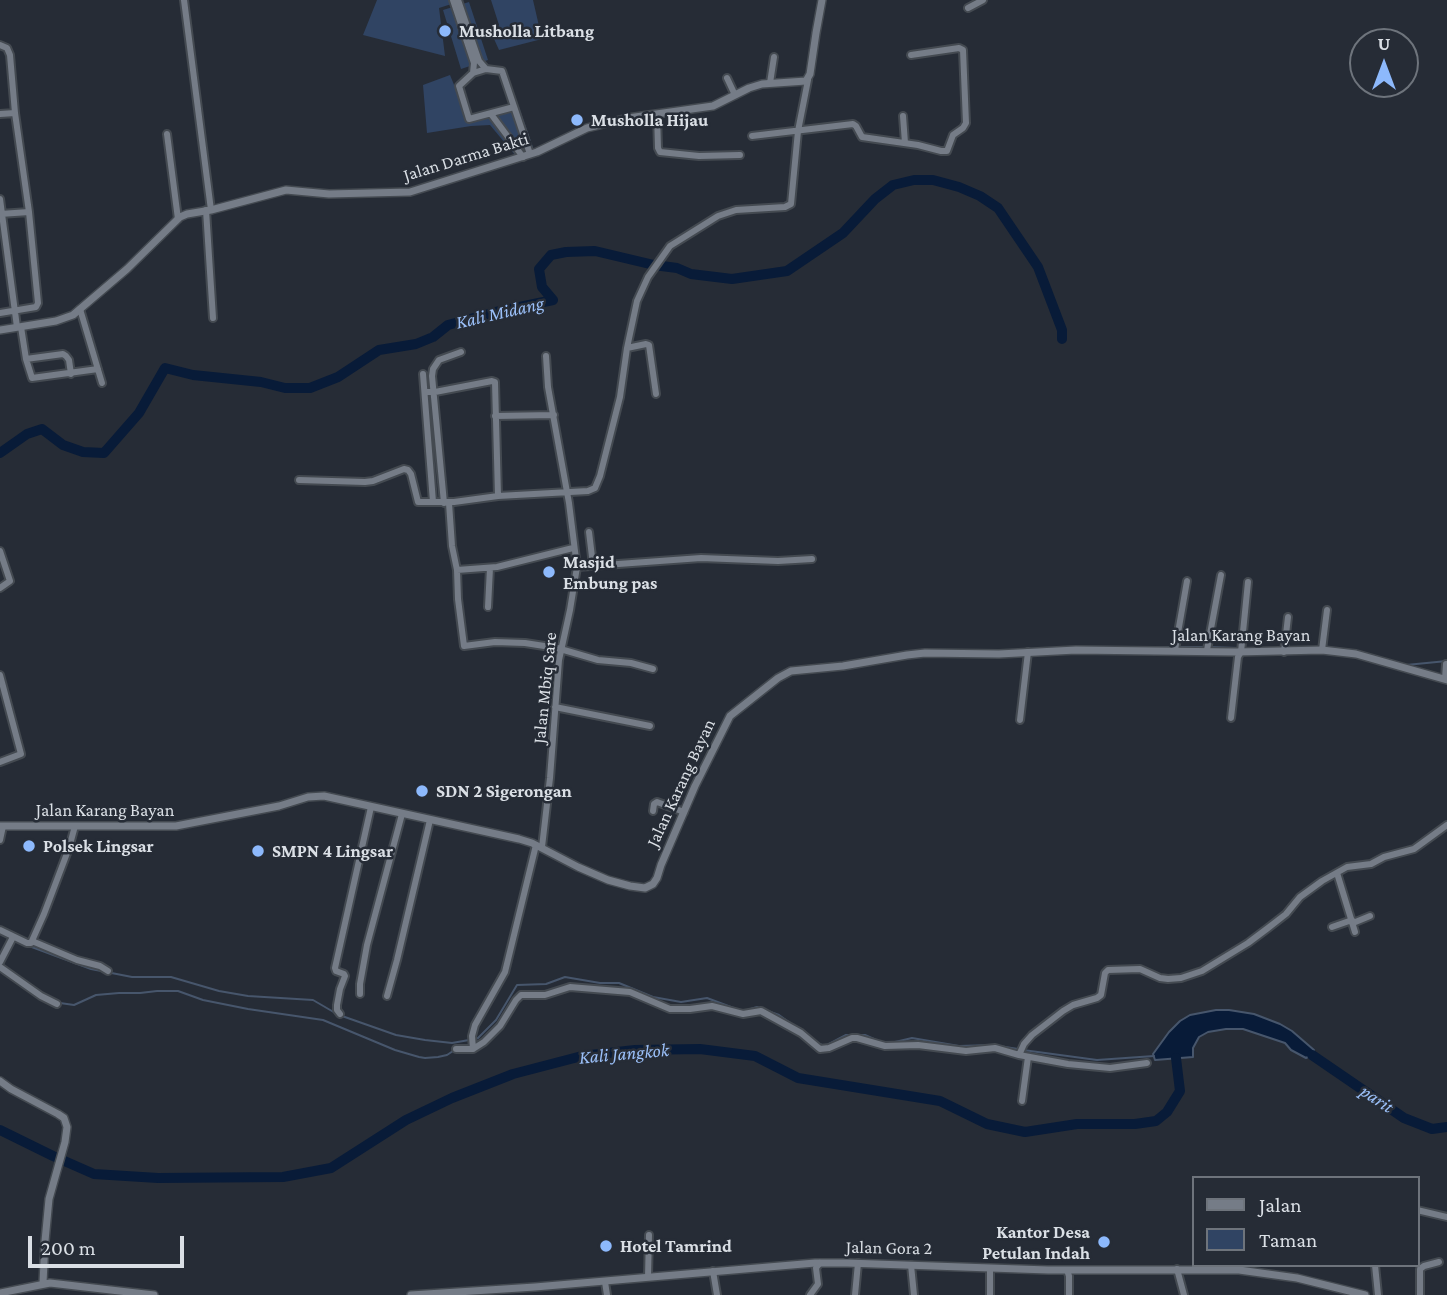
<!DOCTYPE html>
<html>
<head>
<meta charset="utf-8">
<style>
	body { margin:0 }
	#map { position:relative; width:1447px; height:1295px; overflow:hidden; background:#262c36; font-family:"Crimson Pro",serif }
	canvas { display:block }
	.legend { position:absolute; left:1192px; top:1176px; width:228px; height:91px; box-sizing:border-box; background:#262c36; border:2px solid #6e747c; margin:0; padding:9px 12px; list-style:none; font-size:21px; color:#dadfe5 }
	.legend li { display:flex; align-items:center; gap:14px; height:35px }
	.legend b { width:35px; border:2px solid #6e747c }
	.north { position:absolute; left:1349px; top:28px; width:70px; height:70px; box-sizing:border-box; background:#262c36; border:2px solid #6e747c; border-radius:50%; rotate:0deg; font-size:19px; font-weight:700; line-height:28px; text-align:center; color:#dadfe5 }
	.north::after { content:''; display:block; margin:auto; width:24px; height:32px; background:#8db9fc; clip-path:polygon(50% 0,100% 100%,50% 72%,0 100%) }
	.scale { position:absolute; left:28px; top:1236px; width:156px; height:32px; box-sizing:border-box; border:4px solid #dadfe5; border-top:0; padding-left:9px; font-size:21px; line-height:24px; white-space:nowrap; color:#dadfe5; -webkit-text-stroke:5px #262c36; paint-order:stroke }
</style>
</head>
<body>
<div id="map">
<canvas width="1447" height="1295"></canvas>
<ul class="legend">
<li><b style="height:9px;background:#757c87"></b>Jalan</li>
<li><b style="height:19px;background:#304463"></b>Taman</li>
</ul>
<div class="north">U</div>
<div class="scale">200 m</div>
</div>
<script>
const ctx = document.querySelector('canvas').getContext('2d');
ctx.lineJoin = 'round';
function fill(path, color) {
  ctx.fillStyle = color;
  ctx.fill(path, 'evenodd');
}
function shape(rows) {
  const path = new Path2D();
  for (const r of rows) {
    path.moveTo(r[0], r[1]);
    for (let i = 2; i < r.length; i += 2) path.lineTo(r[i], r[i + 1]);
  }
  return path;
}
function stroke(path, color, width, dash) {
  ctx.strokeStyle = color;
  ctx.lineWidth = width;
  ctx.lineCap = dash ? 'butt' : 'round';
  ctx.setLineDash(dash || []);
  ctx.stroke(path);
}
function label(font, color, halo, rows, align = 'center') {
  ctx.font = font + ' "Crimson Pro",serif';
  ctx.lineWidth = 5;
  ctx.setLineDash([]);
  ctx.textBaseline = 'middle';
  ctx.strokeStyle = halo;
  ctx.fillStyle = color;
  for (const [text, x, y, turn = 0] of rows) {
    ctx.save();
    ctx.translate(x, y);
    ctx.rotate((+turn || 0) * Math.PI / 180);
    ctx.textAlign = isNaN(turn) ? turn : align;
    if (halo) ctx.strokeText(text, 0, 0);
    ctx.fillText(text, 0, 0);
    ctx.restore();
  }
}
fill(shape([
	[377,0,464,0,439,8,445,56,363,35],
	[491,0,533,0,542,39,499,50,490,30,499,25],
	[469,2,488,60,461,69,443,10],
	[450,75,468,119,519,107,534,150,515,155,490,125,471,126,427,133,423,85]
]), '#304463');
const water = shape([
	[1216,1010,1229,1010,1254,1014,1280,1024,1292,1031,1314,1050,1312,1055,1306,1058,1291,1050,1285,1043,1243,1029,1226,1029,1208,1032,1199,1037,1193,1048,1193,1057,1155,1060,1153,1054,1169,1032,1180,1021,1190,1015,1216,1010]
]);
fill(water, '#081b38');
stroke(water, '#47566c', 2);
stroke(shape([
	[1145,647,1174,647],
	[1178,647,1204,647],
	[1210,647,1238,648],
	[1406,665,1447,661],
	[29,946,91,969,132,977,171,977,219,991,248,996,313,1000,337,1014],
	[2,964,12,972],
	[60,1003,74,1005,96,995,119,993,140,993,157,991,178,991,203,1000,248,1009,323,1020,395,1050,419,1057,425,1058,438,1057,447,1055,453,1051],
	[747,1010,757,1007,779,1015,793,1025],
	[342,1016,396,1035,425,1040,452,1043,469,1040],
	[474,1039,478,1038,496,1020,517,985,546,984,565,977,600,983,619,983,653,997,681,1002,707,998,739,1010],
	[895,1042,912,1038,959,1046,993,1045],
	[817,1043,825,1046,846,1035,865,1035,883,1043],
	[999,1046,1018,1049],
	[1023,1050,1097,1060,1154,1056]
]), '#47566c', 2);
stroke(shape([
	[0,453,27,434,42,429,63,445,83,452,104,453,139,413,165,368,193,375,261,382,285,388,310,388,338,377,379,350,416,344,433,337,448,325,496,312,553,300,542,287,539,269,551,255,566,252,595,251,654,265,677,268,691,274,732,279,787,271,843,233,875,199,893,185,914,180,933,180,959,187,980,196,998,208,1038,267,1062,330,1062,339],
	[1312,1055,1404,1118,1432,1129,1447,1127],
	[0,1130,53,1156,94,1174,158,1178,283,1177,331,1168,406,1120,452,1098,513,1074,582,1056,635,1050,700,1049,755,1056,798,1078,940,1101,987,1124,1025,1132,1077,1124,1135,1124,1156,1121,1167,1112,1180,1091,1176,1058]
]), '#081b38', 10);
const minor = shape([
	[184,0,211,210],
	[453,0,474,63,473,73],
	[458,0,479,61,486,69],
	[968,8,983,0],
	[0,45,7,48,10,55,15,113,29,212,38,303,36,307,0,313],
	[727,78,735,95],
	[770,83,774,57],
	[514,107,469,119,459,86,473,73,486,69,502,71,530,154],
	[0,114,15,113],
	[491,114,523,157],
	[657,114,658,148,660,152,699,156,740,155],
	[903,116,905,143],
	[167,134,178,219],
	[752,136,853,124,856,126,862,137,918,145,941,151,947,151,953,135,963,128,966,123,963,50,959,48,911,55],
	[0,199,17,327],
	[206,210,213,318],
	[0,214,29,212],
	[80,309,102,383],
	[21,327,26,359,32,378,98,369],
	[627,348,646,344,649,345,656,394],
	[26,359,63,354,66,356,69,360,71,374],
	[423,374,433,502],
	[425,392,435,392,492,381,495,382,498,496,588,491,595,488,600,476,620,397,627,348,637,301,648,277,670,246,718,216,736,210,785,207,791,204,798,131,808,80],
	[495,416,554,415],
	[299,480,365,482,373,481,404,469,408,470,411,474,418,502,454,502,498,496],
	[444,503,432,376,433,369,439,360,461,352],
	[449,503,452,546,457,570,497,567,573,548],
	[589,532,593,565],
	[0,551,10,581,0,588],
	[577,567,701,558,778,561,812,559],
	[457,570,458,599,464,646,495,642,525,643,557,648,598,660,631,663,653,669],
	[488,607,490,568],
	[1175,650,1187,581],
	[1207,650,1221,575],
	[1322,650,1327,610],
	[1284,652,1288,617],
	[0,675,21,754,0,762],
	[1445,679,1446,664],
	[555,707,650,726],
	[1231,718,1238,657,1241,652,1248,582],
	[1020,720,1028,652],
	[653,811,654,804,657,802,684,812],
	[0,840,3,826],
	[542,847,550,778,559,660,570,610,577,567,569,503,548,387,546,356],
	[1337,873,1355,932],
	[1353,923,1370,916],
	[1332,927,1352,920],
	[0,930,27,943,31,943,44,914,69,848,75,826],
	[32,941,77,960,100,966,108,971],
	[0,962,13,937],
	[0,967,41,996,57,1004],
	[360,994,360,984,367,945,402,814],
	[387,996,397,960,430,820],
	[340,1014,337,1010,337,1005,340,989,345,976,344,974,336,971,335,968,371,807],
	[456,1049,473,1049,484,1042,500,1026,516,1000,521,995,545,995,570,987,630,992,670,1009,690,1009,712,1006,743,1014,761,1011,801,1033,820,1049,829,1048,852,1038,857,1038,885,1046,918,1045,966,1051,995,1048,1019,1055,1068,1064,1110,1068,1147,1063],
	[473,1049,472,1036,475,1025,505,972,536,845],
	[1019,1055,1024,1044,1032,1035,1063,1011,1073,1005,1097,998,1101,995,1105,973,1108,970,1140,969,1160,978,1168,979,1181,978,1202,971,1248,943,1268,928,1286,914,1300,897,1322,881,1347,867,1371,864,1384,857,1414,849,1447,825],
	[1022,1101,1028,1057],
	[1417,1210,1447,1217],
	[911,1265,914,1295],
	[1375,1265,1378,1295],
	[1177,1269,1184,1295],
	[1067,1270,1069,1276,1069,1295],
	[713,1271,717,1295],
	[648,1277,649,1235],
	[605,1282,607,1295],
	[810,1295,818,1284,816,1268,820,1263],
	[855,1295,858,1263],
	[990,1295,990,1268],
	[1420,1295,1420,1269,1424,1266,1439,1262]
]);
const tertiary = shape([
	[0,330,56,321,73,315,127,269,180,217,187,214,211,210,286,190,329,194,410,192,537,152,587,128,628,118,713,106,749,88,762,84,806,81,810,74,816,33,822,0],
	[0,826,176,826,279,806,308,797,324,796,519,839,532,843,578,867,608,880,630,886,645,888,653,884,657,878,661,865,695,786,730,716,778,678,791,671,843,666,907,655,925,653,999,654,1076,650,1236,652,1322,650,1356,654,1447,680],
	[0,1081,11,1089,58,1114,64,1118,67,1127,65,1142,49,1199,45,1241,43,1283],
	[0,1293,50,1283,154,1295],
	[411,1295,535,1287,815,1263,847,1263,1048,1270,1239,1270,1297,1278,1365,1295]
]);
stroke(minor, '#444a51', 10);
stroke(tertiary, '#444a51', 10);
stroke(minor, '#757c87', 6);
stroke(tertiary, '#757c87', 7);
for (const [x, y, r, color] of [
	[445,31,7,"#8db9fc"],
	[577,120,7,"#8db9fc"],
	[549,572,7,"#8db9fc"],
	[422,791,7,"#8db9fc"],
	[29,846,7,"#8db9fc"],
	[258,851,7,"#8db9fc"],
	[1104,1242,7,"#8db9fc"],
	[606,1246,7,"#8db9fc"]
]) {
  const dot = new Path2D();
  dot.arc(x, y, r, 0, 2 * Math.PI);
  ctx.fillStyle = color;
  ctx.fill(dot);
  stroke(dot, '#262c36', 2.5);
}
label('bold 18px', '#dadfe5', '#262c36', [
	["Musholla Litbang",459,31],
	["Musholla Hijau",591,120],
	["Masjid",563,562],
	["Embung pas",563,583],
	["SDN 2 Sigerongan",436,791],
	["Polsek Lingsar",43,846],
	["SMPN 4 Lingsar",272,851],
	["Kantor Desa",1090,1232,"right"],
	["Petulan Indah",1090,1253,"right"],
	["Hotel Tamrind",620,1246]
], 'left');
label('18px', '#dadfe5', '#262c36', [
	["Jalan Darma Bakti",466,157,-17],
	["Jalan Karang Bayan",1241,635],
	["Jalan Mbiq Sare",545,688,-84],
	["Jalan Karang Bayan",681,783,-65],
	["Jalan Karang Bayan",105,810],
	["Jalan Gora 2",889,1248,1]
]);
label('italic 19px', '#9bc0f9', '#262c36', [
	["Kali Midang",500,313,-13],
	["Kali Jangkok",624,1054,-5],
	["parit",1377,1099,34]
]);
</script>
</body>
</html>
